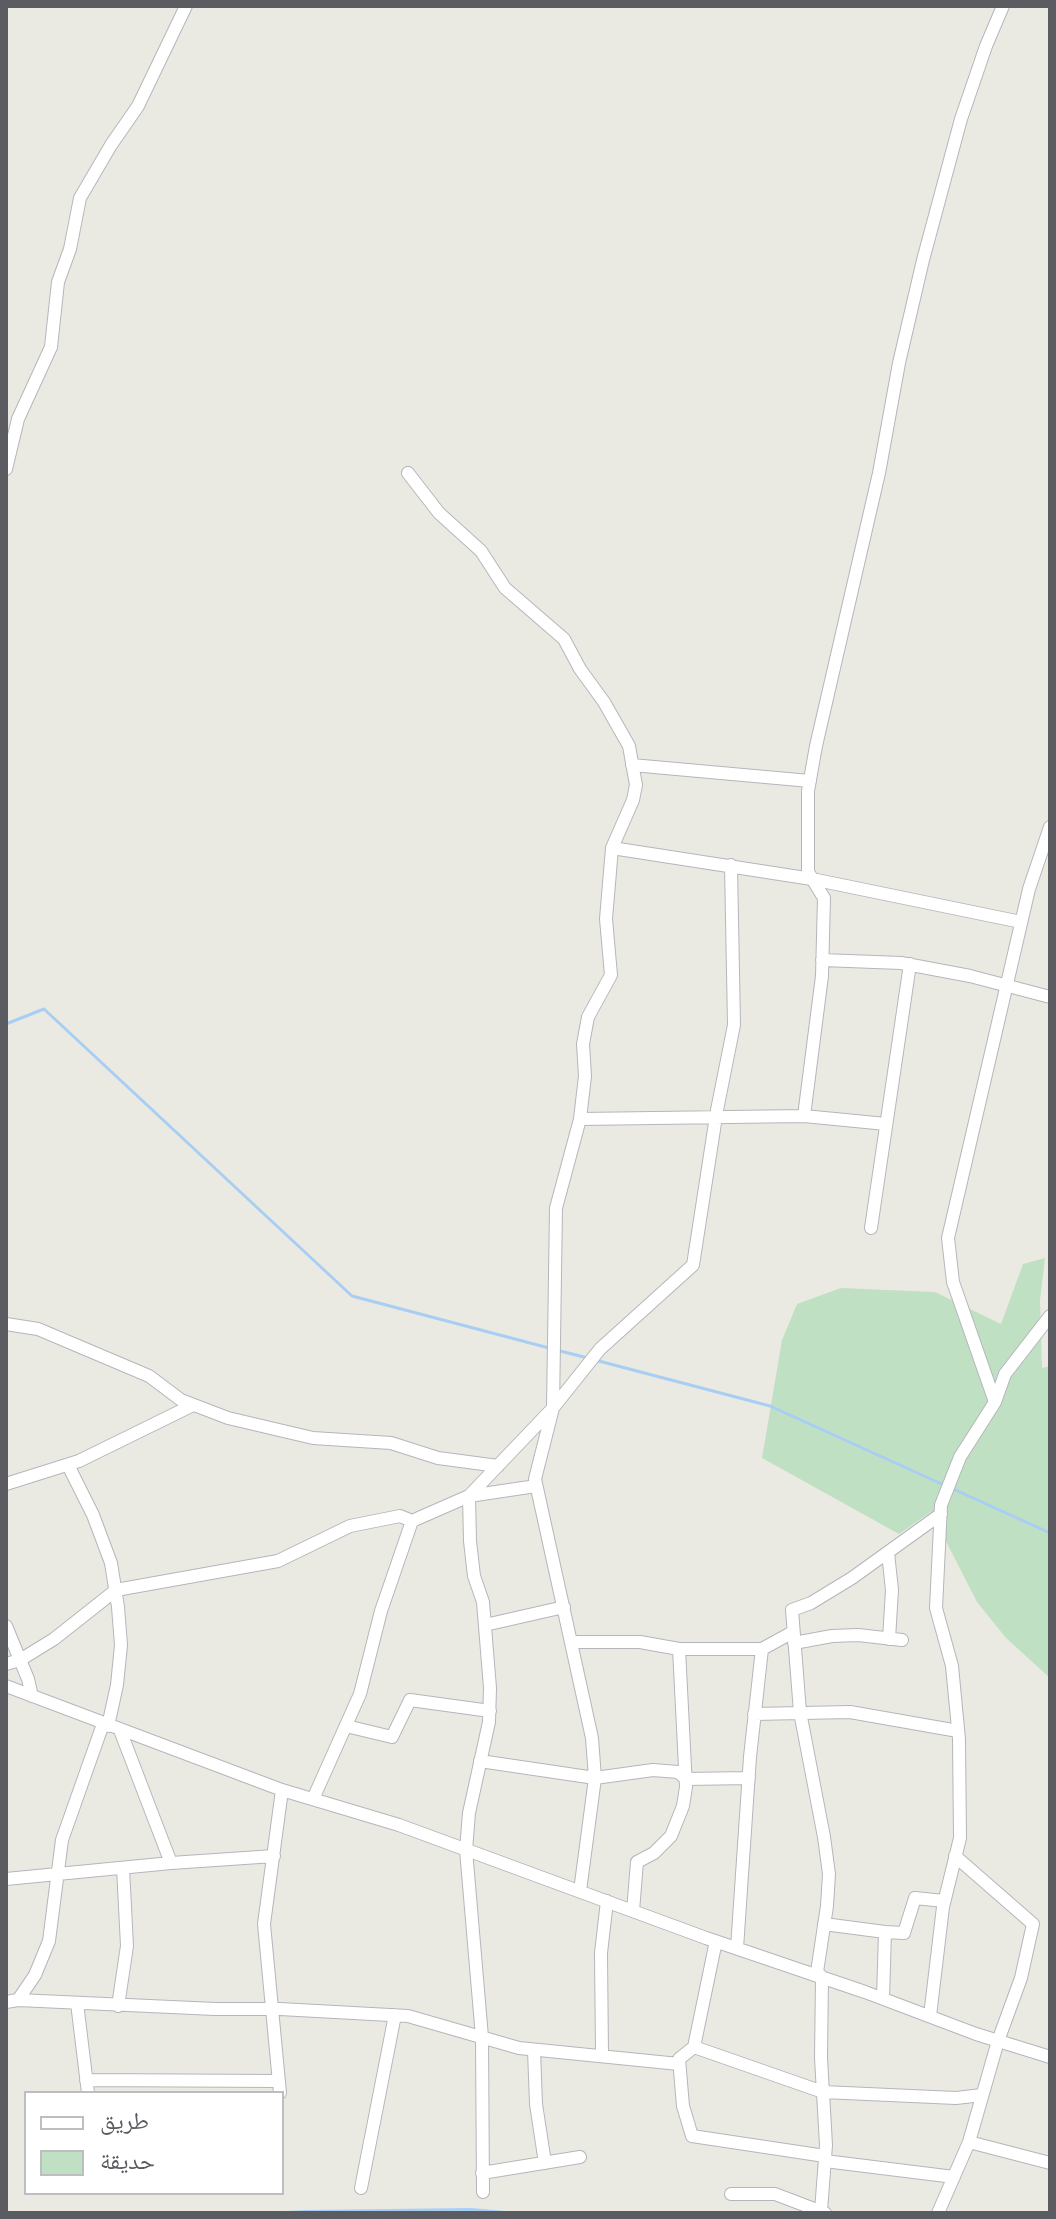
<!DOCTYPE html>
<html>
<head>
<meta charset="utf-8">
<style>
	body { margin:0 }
	#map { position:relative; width:1056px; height:2219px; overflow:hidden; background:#ebeae2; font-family:"DM Sans","Noto Naskh Arabic",sans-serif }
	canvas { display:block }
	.frame { position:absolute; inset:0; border:8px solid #5a5c61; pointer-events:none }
	.legend { position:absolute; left:24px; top:2091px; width:260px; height:104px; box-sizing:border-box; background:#fff; border:2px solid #bdbec0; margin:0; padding:10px 14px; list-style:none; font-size:24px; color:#5a5c61 }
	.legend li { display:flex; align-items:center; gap:16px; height:40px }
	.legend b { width:40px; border:2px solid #bdbec0 }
</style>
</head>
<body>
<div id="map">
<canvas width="1056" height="2219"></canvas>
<div class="frame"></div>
<ul class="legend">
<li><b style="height:10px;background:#fff"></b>طريق</li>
<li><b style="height:22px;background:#c0e0c3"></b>حديقة</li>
</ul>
</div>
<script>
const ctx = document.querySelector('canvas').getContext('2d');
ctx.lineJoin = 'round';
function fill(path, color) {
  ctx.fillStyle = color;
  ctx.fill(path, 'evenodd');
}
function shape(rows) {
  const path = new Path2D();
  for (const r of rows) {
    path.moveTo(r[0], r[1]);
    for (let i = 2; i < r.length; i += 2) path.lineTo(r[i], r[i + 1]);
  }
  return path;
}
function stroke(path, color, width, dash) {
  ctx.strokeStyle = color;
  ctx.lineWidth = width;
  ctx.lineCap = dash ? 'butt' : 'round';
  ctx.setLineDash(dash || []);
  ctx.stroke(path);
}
fill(shape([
	[1045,1258,1040,1300,1042,1368,1050,1366,1050,1678,1006,1638,977,1602,931,1512,899,1534,762,1458,782,1340,797,1304,841,1288,935,1292,1001,1324,1023,1264]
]), '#c0e0c3');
fill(shape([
	[471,2208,528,2213,238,2213,307,2210]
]), '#a8cef4');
stroke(shape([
	[6,1024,44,1009,352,1296,549,1348],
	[556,1350,588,1358],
	[595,1360,770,1406,944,1485],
	[951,1488,1050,1533]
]), '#a8cef4', 3);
const minor = shape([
	[6,469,18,419,51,347,58,282,70,249,80,198,111,145,138,106,186,6],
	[408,473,439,513,481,551,505,588,564,639,580,669,604,702,629,746,636,785,633,800,612,848,606,919,611,975,588,1017,583,1044,585,1076,580,1119,556,1208,553,1408,535,1479,592,1738,595,1778,580,1891],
	[632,765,810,781],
	[612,848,812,879,1021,922],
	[822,960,901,963,970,976,1050,997],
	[804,1116,822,976,824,898,808,872,808,791,816,746,879,473,899,363,923,260,961,119,986,46,1003,6],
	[580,1119,804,1116,886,1124],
	[871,1228,910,964],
	[6,1324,38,1329,149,1376,181,1400,228,1418,313,1438,391,1443,438,1458,498,1466],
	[995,1402,953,1282,948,1238,1029,889,1050,827],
	[68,1465,93,1515,111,1563,118,1607,121,1645,117,1685,108,1726],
	[6,1484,79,1461,193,1405],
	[888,1553,892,1590,889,1639],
	[485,1625,564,1607],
	[6,1626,28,1679,32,1696],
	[572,1642,640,1642,679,1649,762,1649,793,1632],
	[794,1643,832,1636,858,1635,902,1640],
	[6,1664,20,1660,54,1639,116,1590,278,1561,350,1526,400,1516,412,1521],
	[6,1686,282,1790,399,1825,706,1938,865,1992,976,2034,1050,2057],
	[754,1714,850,1712,958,1731],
	[346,1726,392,1737,410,1700,490,1711],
	[120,1730,171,1863],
	[480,1761,595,1778,653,1770,678,1772,686,1779,749,1778],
	[313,1799,360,1694,381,1611,412,1521,469,1496,536,1486],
	[6,1879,171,1863,274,1856],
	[633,1911,637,1862,654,1853,671,1836,683,1806,686,1787,679,1649],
	[824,1924,885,1932,883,1998],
	[885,1932,904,1933,915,1898,944,1901],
	[716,1941,694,2047,679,2059,683,2106,692,2136,825,2156],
	[737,1948,750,1757,762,1649],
	[18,2000,35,1975,49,1941,62,1840,103,1724],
	[6,2002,18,2000,215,2009,280,2009,408,2016,519,2048,679,2064],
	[77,2003,88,2093],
	[118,2006,127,1946,123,1868],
	[930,2016,943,1907,960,1838,959,1739,952,1666,936,1608,941,1505,960,1457,995,1402,1005,1374,1050,1316],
	[694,2047,823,2092,956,2098,982,2095],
	[534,2050,536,2104,545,2163],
	[602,2055,601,1953,607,1901],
	[86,2080,279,2081],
	[280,2093,264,1924,282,1790],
	[969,2142,1050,2163],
	[825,2161,954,2177],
	[482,2173,580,2157],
	[361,2188,395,2015],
	[483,2192,482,2037,466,1850,469,1813,489,1722,490,1688,483,1602,474,1576,470,1541,469,1496,553,1408,600,1349,693,1265,717,1110,734,1025,731,865],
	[731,2194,775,2194,825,2213],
	[821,2211,826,2145,821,2058,822,1977,817,1972,827,1906,829,1874,824,1837,800,1712,792,1610,811,1603,852,1578,941,1514],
	[938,2213,969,2142,998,2041,1021,1978,1033,1924,955,1856]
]);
stroke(minor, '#b4b6bb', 14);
stroke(minor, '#fff', 12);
</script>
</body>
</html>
